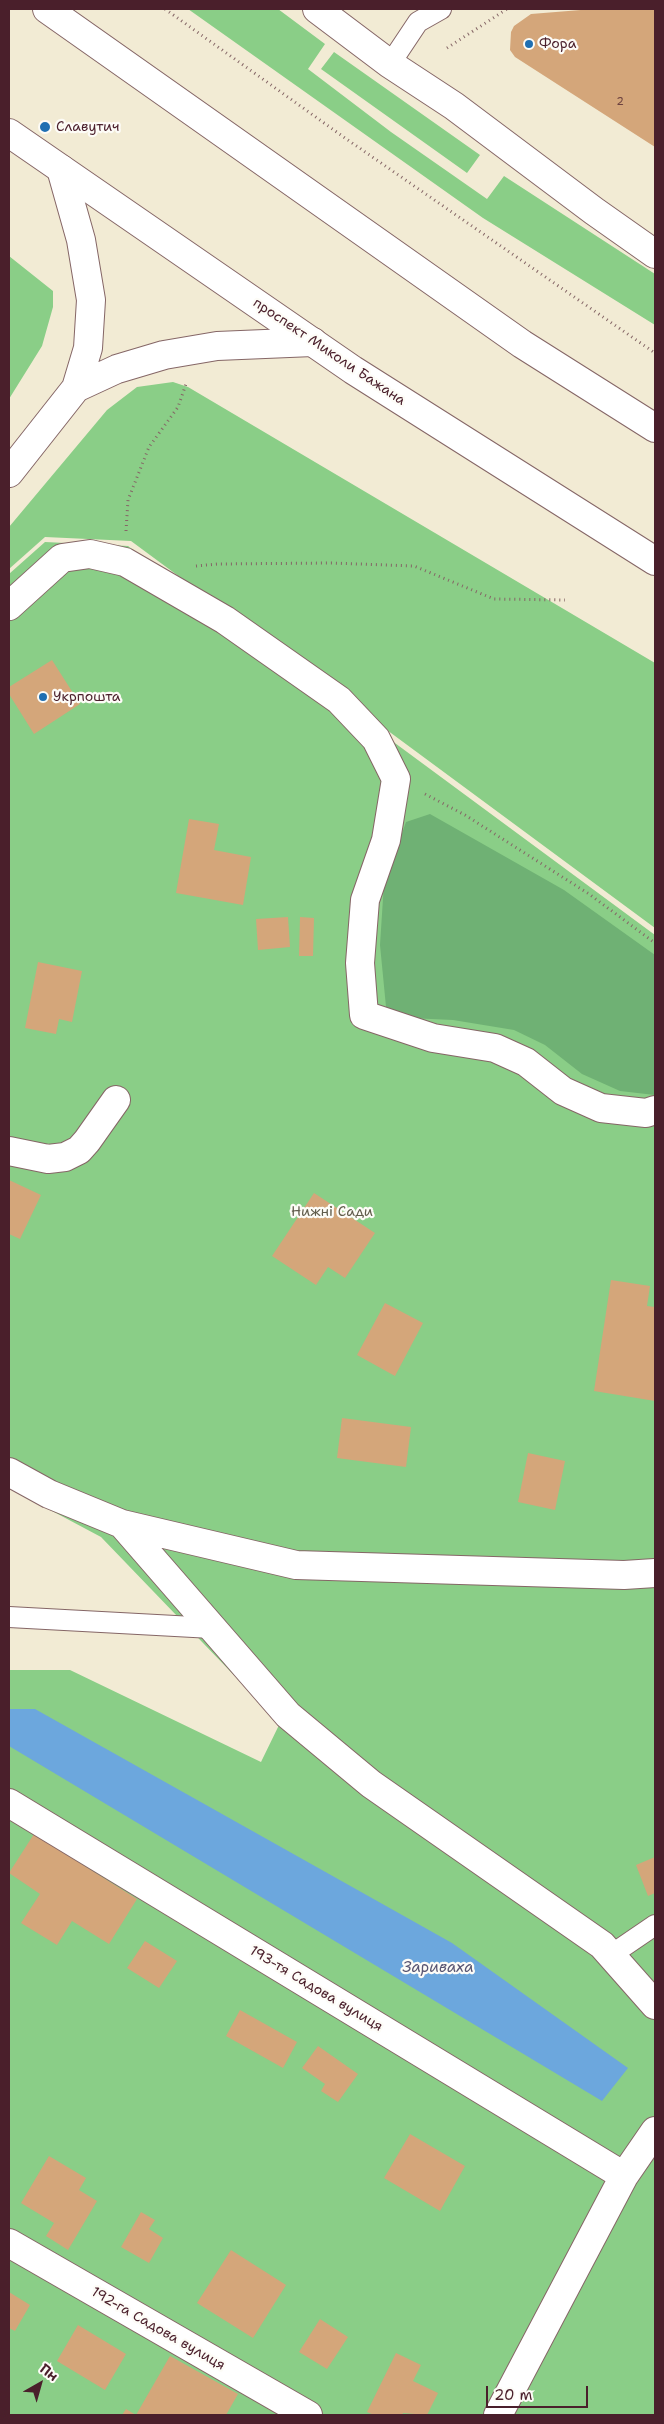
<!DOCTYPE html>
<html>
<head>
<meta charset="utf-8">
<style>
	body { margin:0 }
	#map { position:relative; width:664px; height:2424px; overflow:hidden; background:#f2ebd4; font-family:"Shantell Sans",sans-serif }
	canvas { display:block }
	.frame { position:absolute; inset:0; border:10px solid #4a1f2b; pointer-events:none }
	.north { position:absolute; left:15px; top:2359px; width:50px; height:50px; -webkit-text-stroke:4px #fdfcf7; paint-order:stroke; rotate:38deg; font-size:14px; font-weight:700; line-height:20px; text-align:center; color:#4a1f2b }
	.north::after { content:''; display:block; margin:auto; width:18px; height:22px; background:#4a1f2b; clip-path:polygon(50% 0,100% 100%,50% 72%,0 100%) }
	.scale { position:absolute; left:486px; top:2386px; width:102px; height:22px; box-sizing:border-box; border:2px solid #4a1f2b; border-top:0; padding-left:6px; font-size:15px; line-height:18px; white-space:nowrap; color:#4a1f2b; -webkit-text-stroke:4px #fdfcf7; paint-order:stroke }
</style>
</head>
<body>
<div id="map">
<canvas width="664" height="2424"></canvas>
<div class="frame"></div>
<div class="north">Пн</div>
<div class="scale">20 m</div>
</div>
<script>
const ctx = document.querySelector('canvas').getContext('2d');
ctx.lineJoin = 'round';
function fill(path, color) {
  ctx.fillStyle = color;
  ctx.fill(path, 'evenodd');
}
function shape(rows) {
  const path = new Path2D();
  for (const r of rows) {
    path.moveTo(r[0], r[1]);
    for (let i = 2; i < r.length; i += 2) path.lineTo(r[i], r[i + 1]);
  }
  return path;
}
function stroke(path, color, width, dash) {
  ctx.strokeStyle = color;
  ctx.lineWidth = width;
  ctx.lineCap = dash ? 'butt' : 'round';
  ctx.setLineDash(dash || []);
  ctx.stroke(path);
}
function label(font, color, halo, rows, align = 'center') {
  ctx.font = font + ' "Shantell Sans",sans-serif';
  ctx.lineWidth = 4.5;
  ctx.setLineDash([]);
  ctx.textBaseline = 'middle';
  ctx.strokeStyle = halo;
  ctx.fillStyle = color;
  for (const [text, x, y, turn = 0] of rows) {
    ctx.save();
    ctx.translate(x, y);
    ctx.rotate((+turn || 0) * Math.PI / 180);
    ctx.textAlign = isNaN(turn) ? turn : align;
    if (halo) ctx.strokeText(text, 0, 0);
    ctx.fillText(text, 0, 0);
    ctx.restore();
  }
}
fill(shape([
	[188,9,278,9,325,44,308,69,391,132,487,199,504,176,655,274,655,325,483,218],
	[334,52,480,155,467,173,321,69],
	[9,256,53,291,53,307,42,346,9,399],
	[173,382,188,387,655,663,655,928,131,541,45,537,9,569,9,527,107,410,137,387],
	[45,542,128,546,655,935,655,2415,9,2415,9,1670,70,1670,261,1762,280,1723,101,1537,9,1488,9,574]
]), '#8ace87');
fill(shape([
	[430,814,564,890,655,955,655,1095,620,1091,582,1074,545,1045,514,1030,453,1020,387,1017,380,945,384,883,406,822]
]), '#6fb174');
fill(shape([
	[9,1709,35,1709,452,1943,628,2068,602,2101,9,1746]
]), '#6ca7dd');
fill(shape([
	[593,9,655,9,655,147,515,57,510,50,511,32,514,26,531,14],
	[52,660,80,704,34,734,9,694,9,687],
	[189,819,219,824,214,850,251,857,243,905,176,893],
	[288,917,290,947,258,950,256,919],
	[300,917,314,918,313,956,299,956],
	[38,962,82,971,72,1022,59,1019,56,1034,25,1028],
	[9,1180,41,1195,20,1239,9,1234],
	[314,1193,375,1233,345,1278,328,1267,316,1285,272,1256],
	[611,1280,650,1286,647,1306,655,1307,655,1401,594,1391],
	[385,1303,423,1323,395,1376,357,1355],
	[342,1418,411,1427,406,1467,337,1458],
	[528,1453,565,1461,555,1510,518,1502],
	[34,1834,137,1899,109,1944,72,1921,57,1945,21,1923,40,1894,9,1873],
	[655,1857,655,1893,648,1896,636,1865],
	[145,1941,177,1961,159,1988,127,1968],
	[240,2010,297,2042,283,2068,226,2036],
	[318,2046,358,2074,338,2102,321,2091,325,2084,302,2068],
	[410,2134,465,2166,440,2211,384,2178],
	[49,2156,86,2178,79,2190,97,2201,68,2250,46,2236,54,2223,21,2203],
	[141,2212,155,2220,149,2229,163,2238,149,2263,121,2247],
	[231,2250,286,2285,253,2338,197,2303],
	[9,2292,30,2305,15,2331,9,2328],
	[320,2319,348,2337,327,2369,299,2352],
	[78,2325,126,2354,105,2390,57,2361],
	[396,2353,421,2365,413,2381,438,2393,427,2415,403,2413,402,2415,374,2415,367,2412],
	[170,2356,238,2394,226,2415,122,2415,126,2409,136,2415]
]), '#d4a67a');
const service = shape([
	[390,64,418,22,441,9],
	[9,1617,212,1628],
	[611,1955,655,1925]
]);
const minor = shape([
	[317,9,390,64,454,106,594,211,655,254],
	[9,606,62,558,90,554,125,562,225,620,339,700,376,739,396,779,386,840,365,900,360,963,364,1015,433,1038,495,1048,526,1062,563,1091,601,1108,646,1113,655,1110],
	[9,1151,48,1159,65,1157,79,1150,87,1141,116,1100],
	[9,1472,49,1494,122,1524,296,1565,624,1575,655,1573],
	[122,1524,288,1715,371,1784,602,1945,655,2005],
	[9,1803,624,2176],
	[9,2243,308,2415],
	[498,2415,624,2176,655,2131]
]);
const tertiary = shape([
	[76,388,117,369,164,355,217,346,313,342],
	[9,473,76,388,88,348,91,300,81,240,61,169]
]);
const trunk = shape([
	[47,9,522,344,655,428],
	[9,133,353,370,655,561]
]);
stroke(service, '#856666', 22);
stroke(minor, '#856666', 30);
stroke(tertiary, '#856666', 30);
stroke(trunk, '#856666', 30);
stroke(shape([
	[165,9,345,138,655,353],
	[447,48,507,9],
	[126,531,128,500,149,447,178,407,186,384],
	[196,566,218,564,331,563,414,566,494,599,565,600],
	[425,794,465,815,589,894,655,943]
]), '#856666', 3, [1, 4]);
stroke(service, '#fff', 20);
stroke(minor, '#fff', 28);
stroke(tertiary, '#fff', 28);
stroke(trunk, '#fff', 28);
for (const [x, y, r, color] of [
	[529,44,5,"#1f6fb2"],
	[45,127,6,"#1f6fb2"],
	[43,697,5,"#1f6fb2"]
]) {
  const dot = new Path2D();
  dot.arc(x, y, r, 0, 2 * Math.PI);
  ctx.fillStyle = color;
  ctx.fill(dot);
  stroke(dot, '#fdfcf7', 2);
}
label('11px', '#6c413f', null, [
	["2",620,102]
]);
label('14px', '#4a1f2b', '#fdfcf7', [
	["Фора",539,44],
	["Славутич",56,127],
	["Укрпошта",53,697]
], 'left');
label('14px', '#4a1f2b', '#fdfcf7', [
	["проспект Миколи Бажана",329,352,34],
	["193-тя Садова вулиця",316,1989,31],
	["192-га Садова вулиця",158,2329,30]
]);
label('14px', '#605c4b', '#fdfcf7', [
	["Нижні Сади",332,1212]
]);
label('italic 15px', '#585572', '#fdfcf7', [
	["Зариваха",438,1968]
]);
</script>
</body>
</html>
